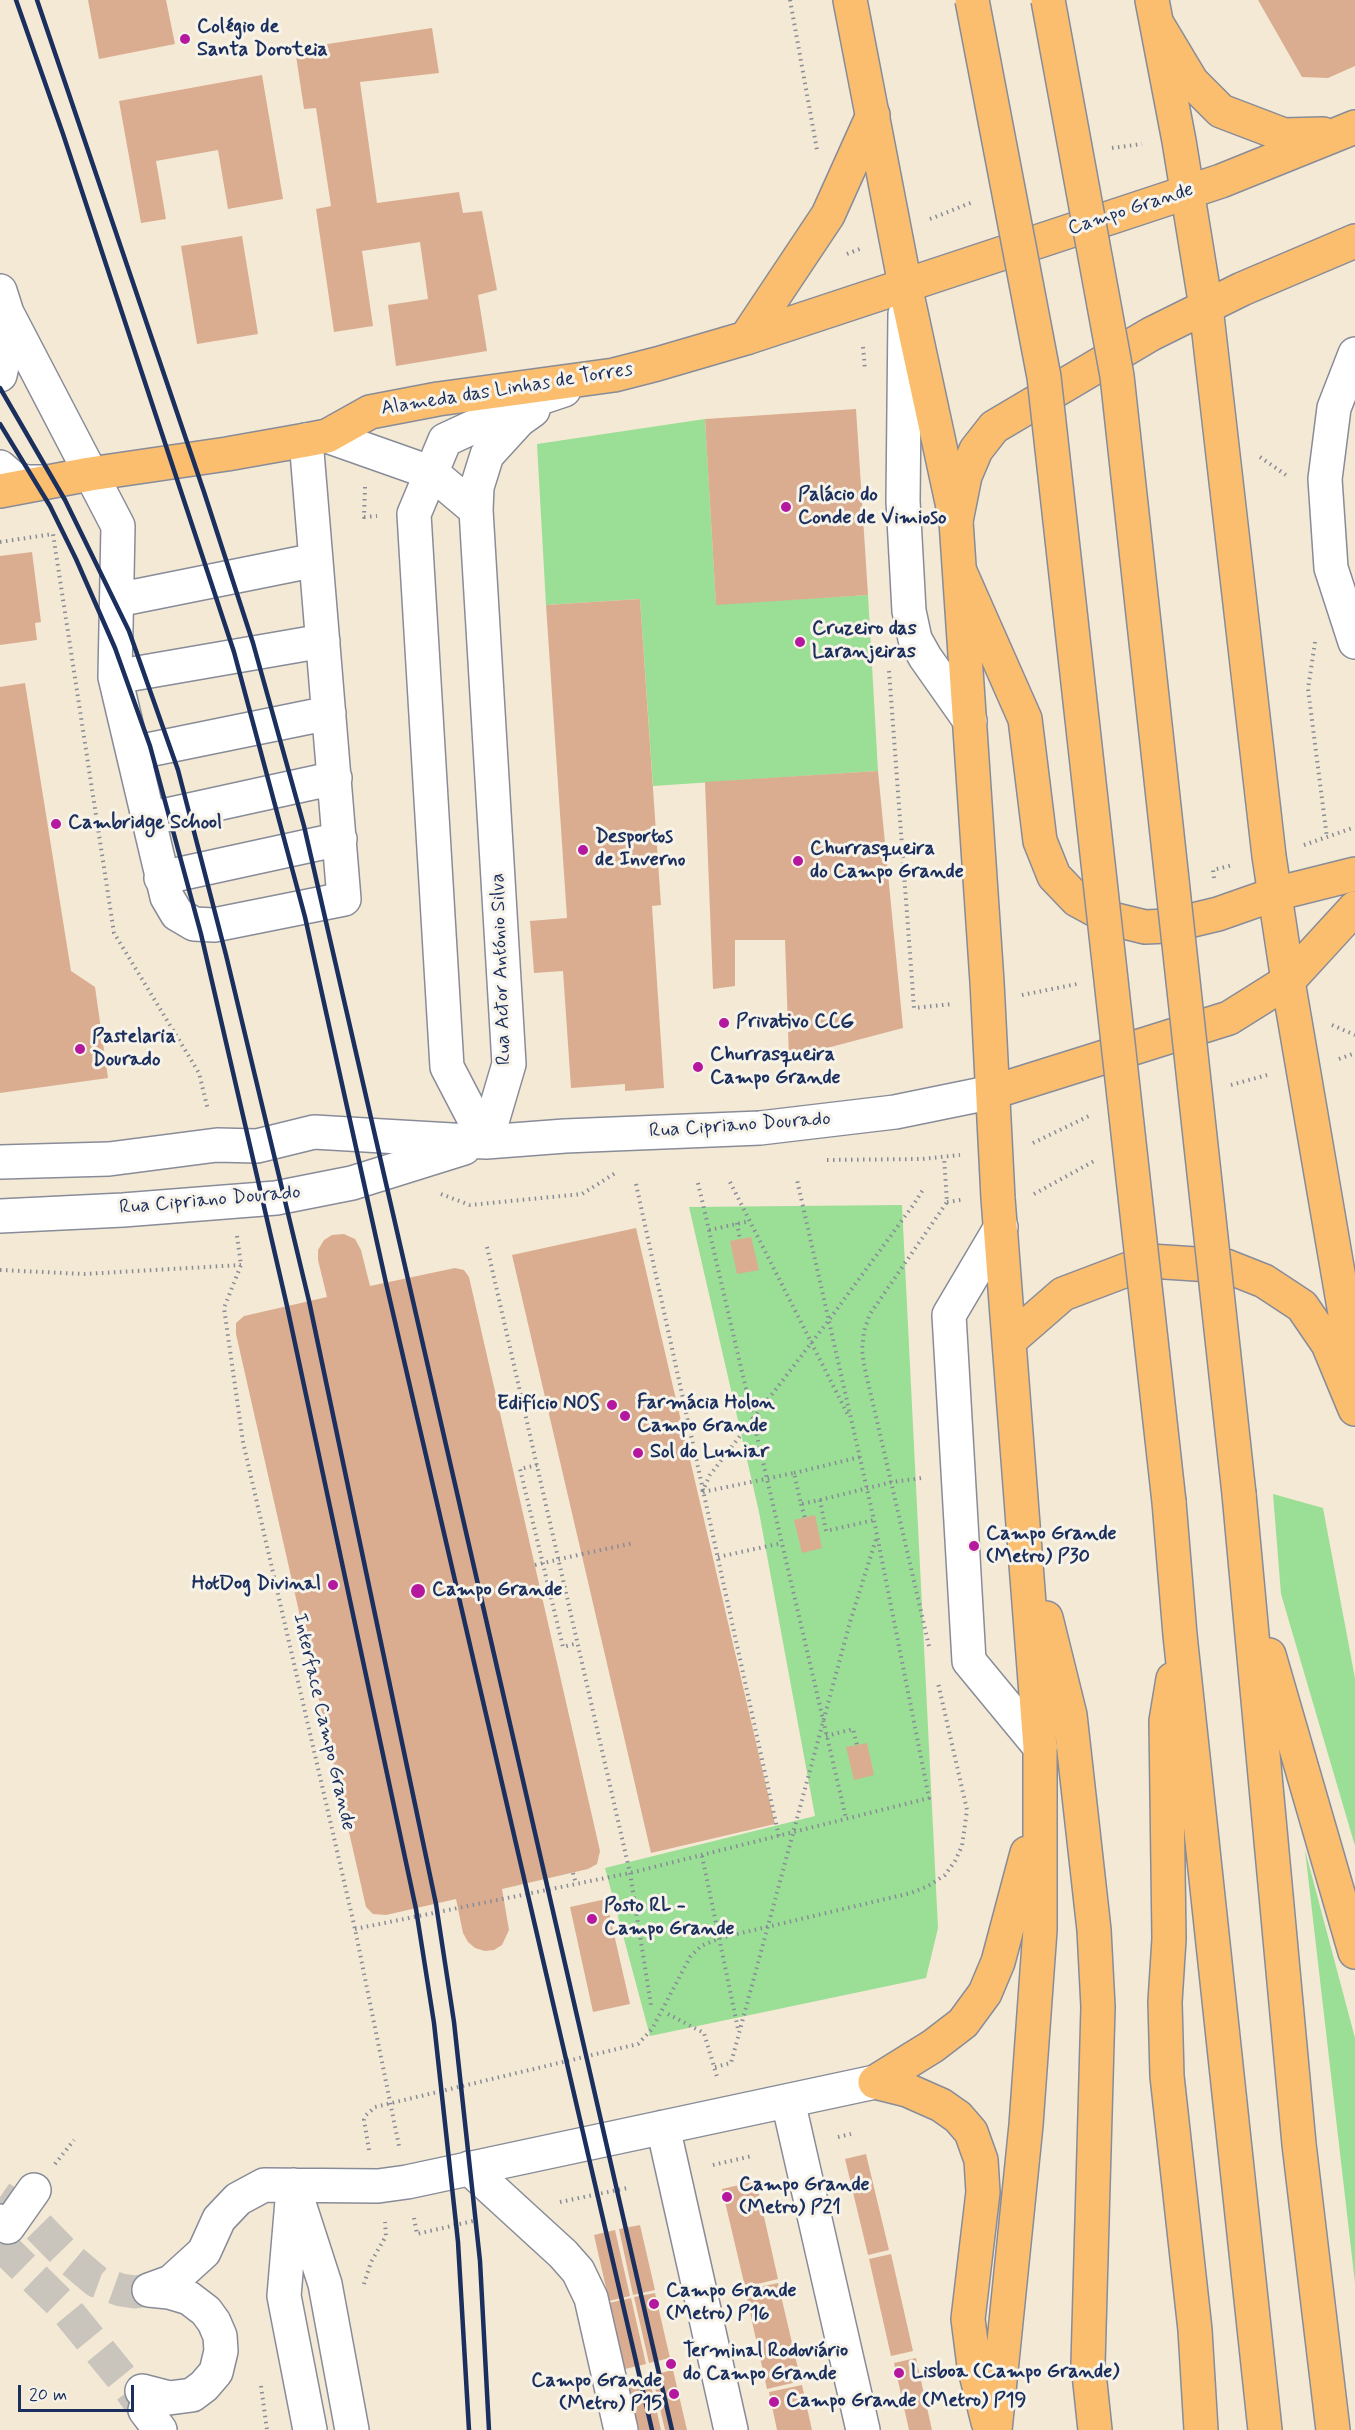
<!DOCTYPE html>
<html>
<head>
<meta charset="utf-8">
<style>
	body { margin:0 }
	#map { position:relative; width:1355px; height:2430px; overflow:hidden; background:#f4e9d4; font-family:Mynerve,sans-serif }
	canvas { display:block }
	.scale { position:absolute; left:18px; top:2385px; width:116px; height:27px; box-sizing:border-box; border:3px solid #1b2f5e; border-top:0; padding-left:8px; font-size:18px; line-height:21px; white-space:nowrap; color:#1b2f5e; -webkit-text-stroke:4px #f7f3e8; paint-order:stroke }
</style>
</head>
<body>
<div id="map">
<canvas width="1355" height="2430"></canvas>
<div class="scale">20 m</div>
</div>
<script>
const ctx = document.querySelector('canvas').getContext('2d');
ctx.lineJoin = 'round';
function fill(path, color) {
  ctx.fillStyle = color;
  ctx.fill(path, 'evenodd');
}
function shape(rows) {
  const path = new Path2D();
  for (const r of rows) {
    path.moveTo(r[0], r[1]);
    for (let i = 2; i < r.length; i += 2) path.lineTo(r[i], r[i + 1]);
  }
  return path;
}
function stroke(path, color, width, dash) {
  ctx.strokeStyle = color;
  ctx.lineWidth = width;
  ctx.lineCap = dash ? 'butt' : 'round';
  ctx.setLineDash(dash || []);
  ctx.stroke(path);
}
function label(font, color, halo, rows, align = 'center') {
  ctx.font = font + ' Mynerve,sans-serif';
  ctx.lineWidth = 6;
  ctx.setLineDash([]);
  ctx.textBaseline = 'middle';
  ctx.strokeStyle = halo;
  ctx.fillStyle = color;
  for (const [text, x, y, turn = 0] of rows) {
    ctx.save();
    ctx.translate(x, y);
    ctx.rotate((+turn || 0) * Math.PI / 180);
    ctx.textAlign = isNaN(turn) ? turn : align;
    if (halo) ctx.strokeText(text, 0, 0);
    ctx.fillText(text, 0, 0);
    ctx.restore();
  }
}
fill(shape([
	[705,419,716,604,868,595,878,771,653,786,640,599,546,605,537,444],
	[902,1205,938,1928,926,1978,650,2036,605,1868,815,1816,759,1512,689,1207],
	[1273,1494,1323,1508,1355,1678,1355,1846,1281,1594],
	[1305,1850,1355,2038,1355,2283]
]), '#9bde95');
fill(shape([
	[88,0,166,0,175,44,99,59],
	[1258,0,1355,0,1355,66,1328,78,1302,77],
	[432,28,439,73,360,82,377,203,459,192,463,213,482,211,497,290,478,295,487,351,396,366,388,305,428,299,420,242,362,251,373,326,334,332,316,209,331,206,316,108,304,109,295,49],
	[262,75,283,199,228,209,218,150,156,161,166,219,141,223,119,101],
	[242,236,258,334,197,344,181,246],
	[856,409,868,595,716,605,705,419],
	[32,552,41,622,35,623,37,640,0,645,0,556],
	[640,599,661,905,652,906,664,1088,625,1091,625,1084,571,1088,563,971,534,973,530,921,567,918,546,605],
	[25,683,71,971,95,987,108,1078,0,1093,0,687],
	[878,771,903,1028,789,1058,785,940,735,940,735,986,713,989,705,782],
	[636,1228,775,1824,651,1853,512,1255],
	[344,1234,355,1239,361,1250,370,1286,455,1268,464,1270,469,1277,600,1851,597,1864,588,1869,502,1889,509,1930,502,1945,494,1950,485,1951,475,1948,468,1942,463,1933,456,1899,386,1915,373,1914,366,1907,236,1334,236,1323,244,1316,327,1297,318,1260,318,1250,324,1240,332,1235],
	[751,1237,759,1270,737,1274,730,1241],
	[815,1515,822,1548,802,1553,794,1520],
	[867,1743,874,1775,854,1780,846,1747],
	[606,1899,630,2004,593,2012,570,1907],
	[866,2154,889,2250,868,2255,845,2159],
	[756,2181,778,2279,745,2287,722,2189],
	[640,2225,655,2290,633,2295,619,2229],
	[615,2230,630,2296,609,2301,594,2235],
	[891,2254,913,2351,891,2356,869,2259],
	[778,2283,801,2381,767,2389,745,2290],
	[655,2293,670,2358,649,2363,634,2297],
	[631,2298,646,2364,625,2369,609,2303],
	[916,2358,932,2430,909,2430,894,2363],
	[673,2370,687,2430,665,2430,652,2375],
	[649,2376,661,2430,639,2430,627,2381],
	[802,2385,812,2430,777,2430,769,2392]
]), '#daad91');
stroke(shape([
	[0,2197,29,2217,70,2259,96,2281,121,2290,135,2292,149,2290],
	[0,2244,63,2306,122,2378,145,2410]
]), '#c9c4bc', 33, [33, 16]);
const minor = shape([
	[0,291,7,313,118,526,115,677,167,897,177,914,194,924,214,925,344,899,306,440],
	[905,314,903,501,909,611,915,639,925,657,970,721],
	[1355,354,1334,408,1325,479,1331,568,1355,642],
	[0,375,5,353,7,315],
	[327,436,432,473,476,510],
	[0,467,14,479,28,482,46,482],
	[117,600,316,560],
	[115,677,323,641],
	[133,753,329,713],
	[148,819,335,778],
	[161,878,340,839],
	[486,1142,447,1067,414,514,445,440,525,403,564,390],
	[486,1142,509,1064,476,510,477,487,487,455,519,420,533,410],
	[0,1162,109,1159,217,1145,257,1146,314,1132,486,1142,565,1136,760,1128,895,1112,993,1092],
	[0,1216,123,1210,276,1198,352,1183,464,1148],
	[1001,1227,949,1315,969,1661,1040,1747],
	[788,2101,863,2430],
	[663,2127,731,2430],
	[469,2168,563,2254,578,2271,591,2298,621,2430],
	[293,2185,325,2284,352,2430],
	[292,2201,284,2296,310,2430],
	[0,2221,8,2227,34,2190],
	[149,2290,171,2282,204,2252,219,2219,238,2199,264,2185,378,2186,407,2182,875,2082],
	[142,2391,169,2398,192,2395,204,2386,216,2372,221,2351,220,2336,214,2322,206,2311,189,2298,169,2292,149,2290],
	[145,2410,160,2430]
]);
const major = shape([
	[1159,27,1192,82,1221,111,1284,135,1323,134],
	[746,338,828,215,873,115],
	[0,491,90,474,227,454,306,440,327,436,370,412,438,399,614,375,657,364,746,338,1221,181,1355,127],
	[956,521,965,476,976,450,994,427,1151,334,1242,289,1355,241],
	[961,574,1025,719,1040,841,1054,876,1077,900,1112,919,1145,927,1168,926,1218,914,1275,894,1355,874],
	[993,1092,1229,1018,1288,981,1355,908]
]);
const highway = shape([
	[850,0,905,285,956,521,987,982,998,1198,1040,1747,1040,1930,1026,2125,995,2430],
	[1152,0,1179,141,1206,307,1269,856,1288,981,1355,1372],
	[1009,1341,1063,1294,1150,1261,1226,1266,1264,1281,1302,1306,1328,1344,1355,1409],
	[1239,1494,1299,2144,1333,2430],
	[1169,1502,1180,1635,1265,2430],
	[1046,1618,1070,1715,1094,1930,1098,2007,1088,2364,1095,2430],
	[1269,1655,1355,1952],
	[1173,1679,1166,1721,1169,1939,1165,2002,1167,2076,1195,2330,1201,2430],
	[875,2082,907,2090,941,2105,958,2117,971,2132,981,2160,983,2192,968,2319,974,2366,988,2422],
	[875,2082,933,2046,963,2023,985,1993,998,1962,1027,1853]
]);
stroke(minor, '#888c99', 36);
stroke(major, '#888c99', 36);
stroke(highway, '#888c99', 36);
stroke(shape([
	[790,0,817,150],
	[1112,148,1142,144],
	[930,219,973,202],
	[847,254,862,248],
	[863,347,865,370],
	[1260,457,1286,475,1286,479],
	[365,487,364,517,377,516],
	[0,542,53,534,114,933,199,1073,208,1110],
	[1315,642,1308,689,1327,838],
	[889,671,914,1008,952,1004],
	[1304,845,1355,827],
	[1214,878,1213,870,1233,865],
	[1022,995,1077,984],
	[1332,1025,1355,1035],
	[1339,1059,1355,1053],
	[1231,1085,1267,1075],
	[1033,1143,1091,1115],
	[827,1160,922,1159,960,1155],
	[730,1182,849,1417],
	[698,1183,846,1818],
	[636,1184,779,1837],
	[441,1194,470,1205,582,1194,617,1172],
	[1034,1194,1096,1160],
	[947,1202,961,1200],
	[737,1223,740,1239],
	[709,1230,750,1221],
	[237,1236,241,1265,224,1308,243,1442,355,1929,399,2146],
	[487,1247,630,1873,651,2005],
	[0,1270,84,1274,241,1265],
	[537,1465,520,1469,563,1647,578,1643],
	[794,1473,860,1457],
	[702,1492,710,1475,829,1320,914,1204,924,1188],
	[703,1492,794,1473,801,1504,820,1500,826,1531,874,1520],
	[820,1500,892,1482,922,1478],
	[801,1504,805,1518],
	[582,1554,634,1543],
	[718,1557,782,1543],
	[929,1646,864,1365,862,1350,864,1331,870,1314,947,1202,944,1157],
	[826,1736,853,1729,857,1745],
	[702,1856,738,2029],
	[573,1873,576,1884],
	[355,1929,630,1873,929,1798,874,1520,797,1180],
	[668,2014,704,2033,718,2080],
	[715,2067,731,2063,850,1622,877,1536],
	[838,2137,851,2134],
	[369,2150,364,2120,366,2115,375,2107,638,2044,652,2029,690,1957,701,1946,720,1938,911,1893,928,1886,945,1875,955,1861,962,1846,967,1810,938,1683],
	[55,2164,74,2140],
	[713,2165,752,2156],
	[560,2202,627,2188],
	[414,2218,417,2234,473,2221],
	[364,2284,371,2262,386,2236,385,2222],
	[261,2386,267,2430]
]), '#888c99', 4, [1.5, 4.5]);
stroke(minor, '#fff', 33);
stroke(major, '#fbbe6e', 33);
stroke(highway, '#fbbe6e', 33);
stroke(shape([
	[16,0,63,134,234,652,305,917,386,1283,652,2430],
	[37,0,204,492,253,643,304,826,672,2430],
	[0,388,65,500,129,631,178,770,226,955,309,1301,436,1904,454,2022,480,2261,489,2430],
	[0,424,50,506,76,559,115,648,150,746,201,934,287,1306,416,1909,434,2023,458,2242,469,2430]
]), '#1b2f5e', 4.5);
const highwayBridge = shape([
	[972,0,1044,377,1169,1502],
	[1048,0,1117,376,1239,1494]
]);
stroke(highwayBridge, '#888c99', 36, []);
stroke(shape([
	[535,1565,582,1554]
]), '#888c99', 4, [1.5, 4.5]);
stroke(highwayBridge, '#fbbe6e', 33);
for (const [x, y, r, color] of [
	[185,39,6,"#b5179e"],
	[786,507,6,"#b5179e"],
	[800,642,6,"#b5179e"],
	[56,824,6,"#b5179e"],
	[583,850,6,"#b5179e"],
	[798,861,6,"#b5179e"],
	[724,1023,6,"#b5179e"],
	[80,1049,6,"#b5179e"],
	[698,1067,6,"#b5179e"],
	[612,1405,6,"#b5179e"],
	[625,1416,6,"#b5179e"],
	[638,1453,6,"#b5179e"],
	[974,1546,6,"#b5179e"],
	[333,1585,6,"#b5179e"],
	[418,1591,8,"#b5179e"],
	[592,1919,6,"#b5179e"],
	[727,2197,6,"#b5179e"],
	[654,2304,6,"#b5179e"],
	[671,2364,6,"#b5179e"],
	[899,2373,6,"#b5179e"],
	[674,2394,6,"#b5179e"],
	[774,2402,6,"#b5179e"]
]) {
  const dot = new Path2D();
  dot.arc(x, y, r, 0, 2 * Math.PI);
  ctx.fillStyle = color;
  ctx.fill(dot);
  stroke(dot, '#f7f3e8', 2);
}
label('bold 20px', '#1b2f5e', '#f7f3e8', [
	["Colégio de",197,28],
	["Santa Doroteia",197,51],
	["Palácio do",798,496],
	["Conde de Vimioso",798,519],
	["Cruzeiro das",812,630],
	["Laranjeiras",812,653],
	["Cambridge School",68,824],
	["Desportos",595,838],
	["de Inverno",595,861],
	["Churrasqueira",810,850],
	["do Campo Grande",810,873],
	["Privativo CCG",736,1023],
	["Pastelaria",92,1038],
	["Dourado",92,1061],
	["Churrasqueira",710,1056],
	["Campo Grande",710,1079],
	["Farmácia Holon",637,1404],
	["Campo Grande",637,1427],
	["Edifício NOS",600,1405,"right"],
	["Sol do Lumiar",650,1453],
	["Campo Grande",986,1535],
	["(Metro) P30",986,1558],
	["HotDog Divinal",321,1585,"right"],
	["Campo Grande",432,1591],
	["Posto RL -",604,1907],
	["Campo Grande",604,1930],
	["Campo Grande",739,2186],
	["(Metro) P21",739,2209],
	["Campo Grande",666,2292],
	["(Metro) P16",666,2315],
	["Terminal Rodoviário",683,2352],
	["do Campo Grande",683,2375],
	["Lisboa (Campo Grande)",911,2373],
	["Campo Grande",662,2382,"right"],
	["(Metro) P15",662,2405,"right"],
	["Campo Grande (Metro) P19",786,2402]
], 'left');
label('20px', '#1b2f5e', '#f7f3e8', [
	["Campo Grande",1131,210,-18],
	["Alameda das Linhas de Torres",507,390,-9],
	["Rua Actor António Silva",502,969,-92],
	["Rua Cipriano Dourado",740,1126,-4],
	["Rua Cipriano Dourado",210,1201,-5],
	["Interface Campo Grande",323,1722,77]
]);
</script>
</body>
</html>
